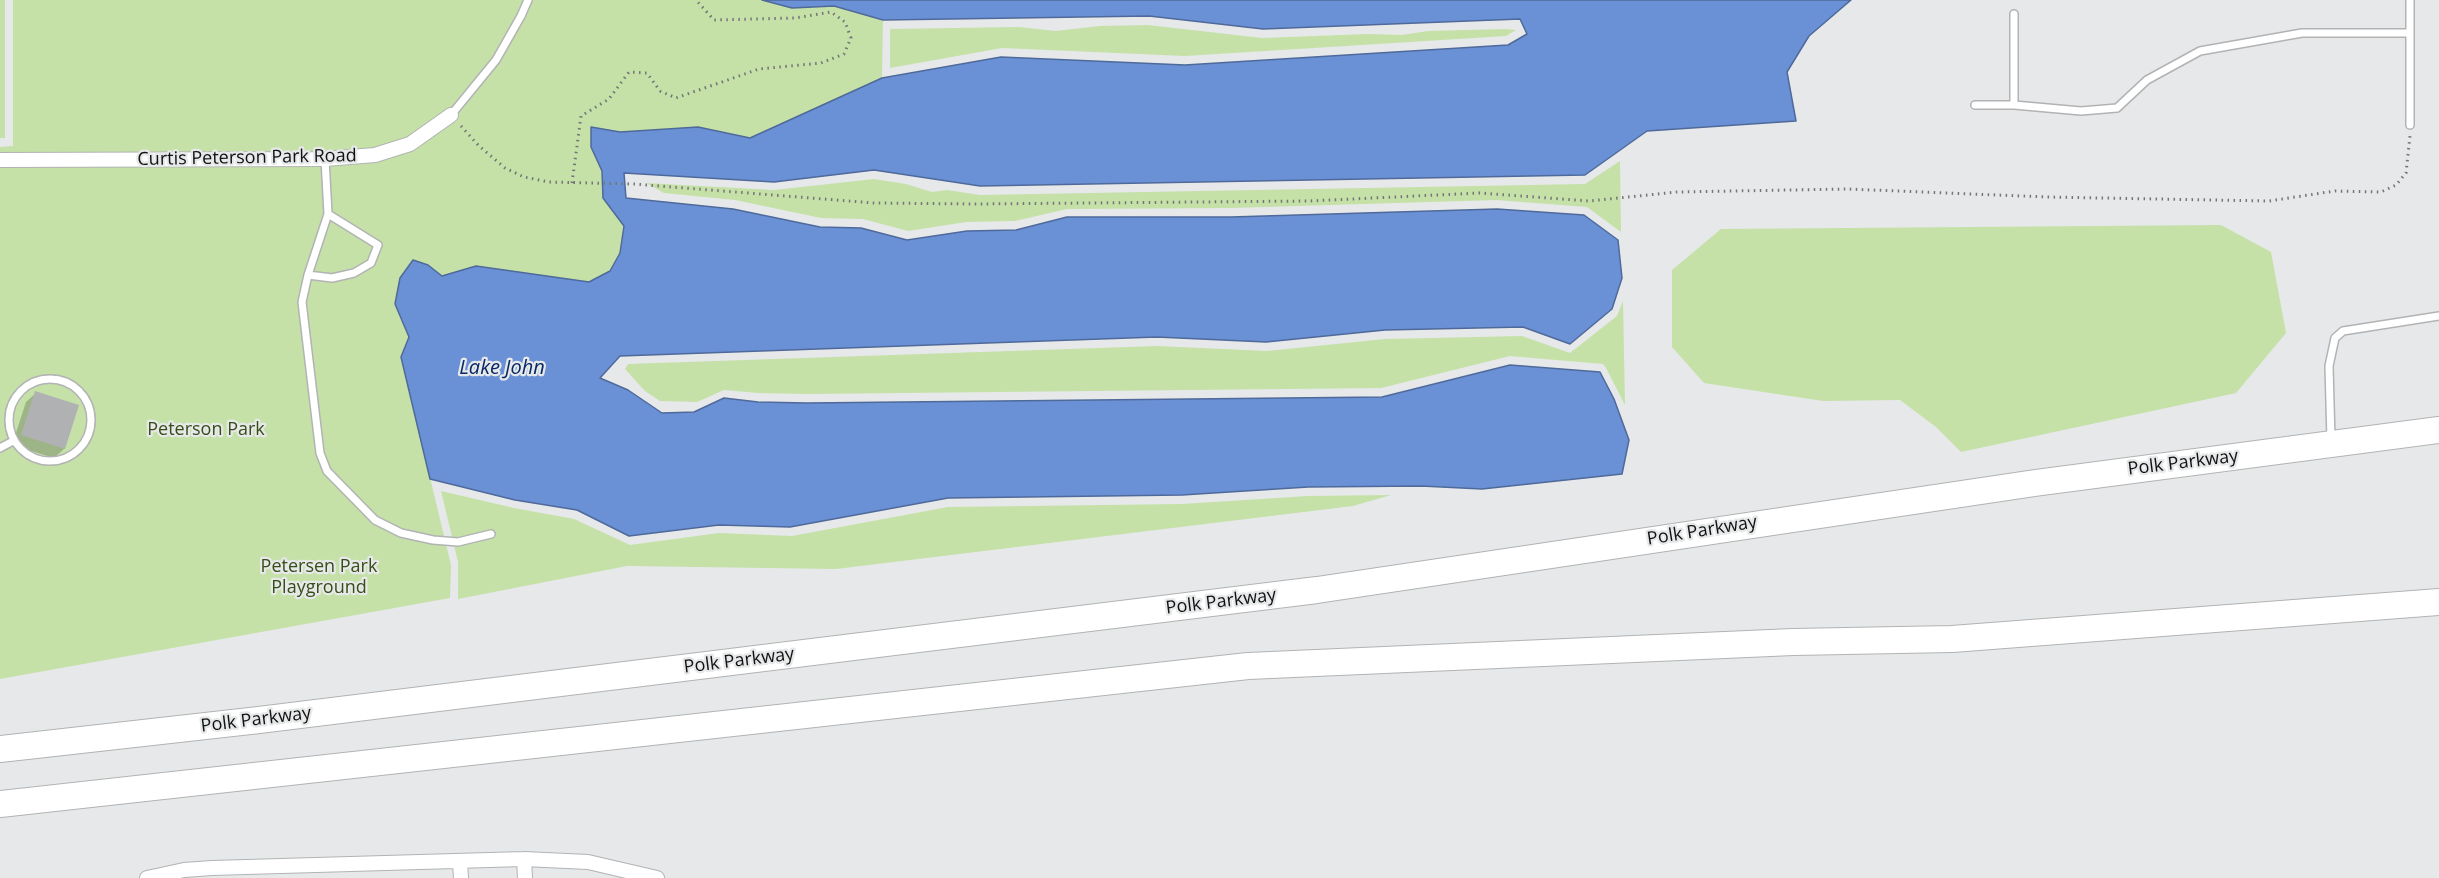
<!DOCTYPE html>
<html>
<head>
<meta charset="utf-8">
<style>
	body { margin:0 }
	canvas { display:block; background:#e6e8e9 }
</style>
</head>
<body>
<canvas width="2439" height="878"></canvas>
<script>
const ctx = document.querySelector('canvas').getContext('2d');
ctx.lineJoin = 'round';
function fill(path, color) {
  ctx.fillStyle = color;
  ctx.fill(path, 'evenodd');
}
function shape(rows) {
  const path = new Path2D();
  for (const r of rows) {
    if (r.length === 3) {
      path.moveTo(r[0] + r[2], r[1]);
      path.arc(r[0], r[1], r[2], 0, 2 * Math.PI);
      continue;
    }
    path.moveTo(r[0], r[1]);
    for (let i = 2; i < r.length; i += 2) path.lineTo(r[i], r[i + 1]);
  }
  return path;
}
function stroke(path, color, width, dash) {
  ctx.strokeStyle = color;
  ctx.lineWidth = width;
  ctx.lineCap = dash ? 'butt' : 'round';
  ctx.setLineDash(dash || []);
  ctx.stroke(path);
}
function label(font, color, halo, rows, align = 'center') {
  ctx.font = font + ' "Open Sans",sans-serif';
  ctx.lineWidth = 4.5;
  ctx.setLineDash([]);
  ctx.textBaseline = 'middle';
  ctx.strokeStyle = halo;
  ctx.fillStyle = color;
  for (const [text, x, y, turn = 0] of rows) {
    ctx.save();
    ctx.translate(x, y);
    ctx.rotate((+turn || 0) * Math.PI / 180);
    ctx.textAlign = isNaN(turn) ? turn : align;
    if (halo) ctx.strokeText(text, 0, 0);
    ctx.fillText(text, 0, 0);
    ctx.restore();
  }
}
fill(shape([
	[0,0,5,0,5,138,0,138],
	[13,0,762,0,792,8,834,6,883,20,882,78,750,138,698,127,620,132,591,127,591,147,602,171,603,198,624,226,620,253,610,271,589,282,476,266,442,276,428,265,413,261,400,278,395,304,409,337,401,357,451,565,450,598,0,679,0,147,13,146],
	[1148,25,1262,38,1368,34,1402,35,1428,31,1505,29,1516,30,1506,36,1185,56,1002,48,890,68,890,29,1018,27,1056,31,1100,26],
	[1620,161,1621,232,1587,207,1496,200,1231,208,1067,209,1015,221,966,222,908,231,863,219,821,218,735,200,664,193,646,183,774,190,874,179,906,184,932,192,947,190,980,195,1585,184],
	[2221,225,2271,252,2286,333,2236,393,1961,452,1936,427,1900,400,1823,401,1704,383,1672,347,1672,270,1721,229],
	[1623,301,1625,405,1606,368,1603,364,1510,356,1381,388,807,394,758,393,724,390,697,402,660,401,645,391,625,369,628,364,1157,346,1267,351,1385,339,1522,336,1570,353,1617,316],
	[441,491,514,508,574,519,630,545,719,533,792,536,948,507,1182,504,1308,496,1391,495,1353,506,836,569,627,566,458,599,458,562]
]), '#c5e1a8');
const water = shape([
	[762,0,1851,0,1809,36,1787,72,1796,121,1647,131,1585,175,980,186,874,170,774,182,624,173,626,198,733,209,820,227,861,228,907,240,967,231,1016,230,1067,217,1231,217,1497,209,1584,215,1618,240,1622,278,1612,309,1570,344,1523,327,1385,330,1266,342,1157,337,620,356,600,378,628,390,662,413,694,412,724,398,758,402,807,403,1382,397,1510,365,1600,372,1614,399,1629,440,1622,474,1482,489,1421,486,1308,487,1182,495,948,498,790,527,719,525,629,536,577,510,515,500,430,479,401,357,409,337,395,304,400,278,413,260,428,265,442,276,476,266,589,282,610,271,620,253,624,226,603,198,602,171,591,147,591,127,620,132,698,127,750,138,882,78,1001,57,1185,65,1508,45,1527,34,1520,19,1263,29,1149,16,883,20,834,6,792,8,762,0]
]);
fill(water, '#6a90d5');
stroke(water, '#4f6a9a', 1.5);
fill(shape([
	[36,393,78,406,64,449,54,458,12,445,26,402]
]), '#0003');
fill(shape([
	[35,391,79,405,65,449,21,435]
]), '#b0b1b2');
const service = shape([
	[2014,14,2014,105],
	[1975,105,2014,105,2081,111,2117,108,2147,80,2200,51,2302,33,2410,33],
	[451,115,496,60,521,16,528,0],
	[2410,125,2410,0],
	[325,159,328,214,308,275,302,302,320,453,327,471,375,520,401,533,433,540,458,542,491,534],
	[308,275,332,278,354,273,371,263,378,245,328,214],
	[50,420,41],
	[2331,440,2329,366,2335,338,2343,331,2439,316],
	[0,448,13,441]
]);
const minor = shape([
	[0,160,325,159,375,155,410,144,451,115],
	[524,859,525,878],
	[460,862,461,878],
	[147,878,184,870,212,868,524,859,588,862,657,878]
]);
const motorway = shape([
	[0,749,259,720,1317,590,2035,483,2439,430],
	[0,804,1248,666,1793,642,1952,639,2439,602]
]);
stroke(service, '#b2b3b4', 10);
stroke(minor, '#b2b3b4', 16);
stroke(motorway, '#b2b3b4', 28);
stroke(shape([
	[461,126,479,146,505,168,524,177,549,182,634,184,874,203,976,204,1309,201,1480,193,1589,201,1677,192,1847,189,2047,197,2269,201,2335,191,2381,192,2396,185,2406,173,2410,136],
	[572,183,581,116,609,99,629,72,647,73,660,91,676,98,759,69,821,63,844,54,851,38,845,22,831,12,795,18,714,20,696,0]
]), '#747576', 3, [1.5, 4.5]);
stroke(service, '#fff', 7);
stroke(minor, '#fff', 14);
stroke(motorway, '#fff', 26);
label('18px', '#101111', '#e6e8e9', [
	["Curtis Peterson Park Road",247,158,-1],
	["Polk Parkway",2183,463,-7],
	["Polk Parkway",1702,531,-9],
	["Polk Parkway",1221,602,-7],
	["Polk Parkway",739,661,-7],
	["Polk Parkway",256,720,-7]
]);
label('18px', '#364d16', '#e6e8e9', [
	["Peterson Park",206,430],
	["Petersen Park",319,567],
	["Playground",319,588]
]);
label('italic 20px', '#072865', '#e6e8e9', [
	["Lake John",502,368]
]);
</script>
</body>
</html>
